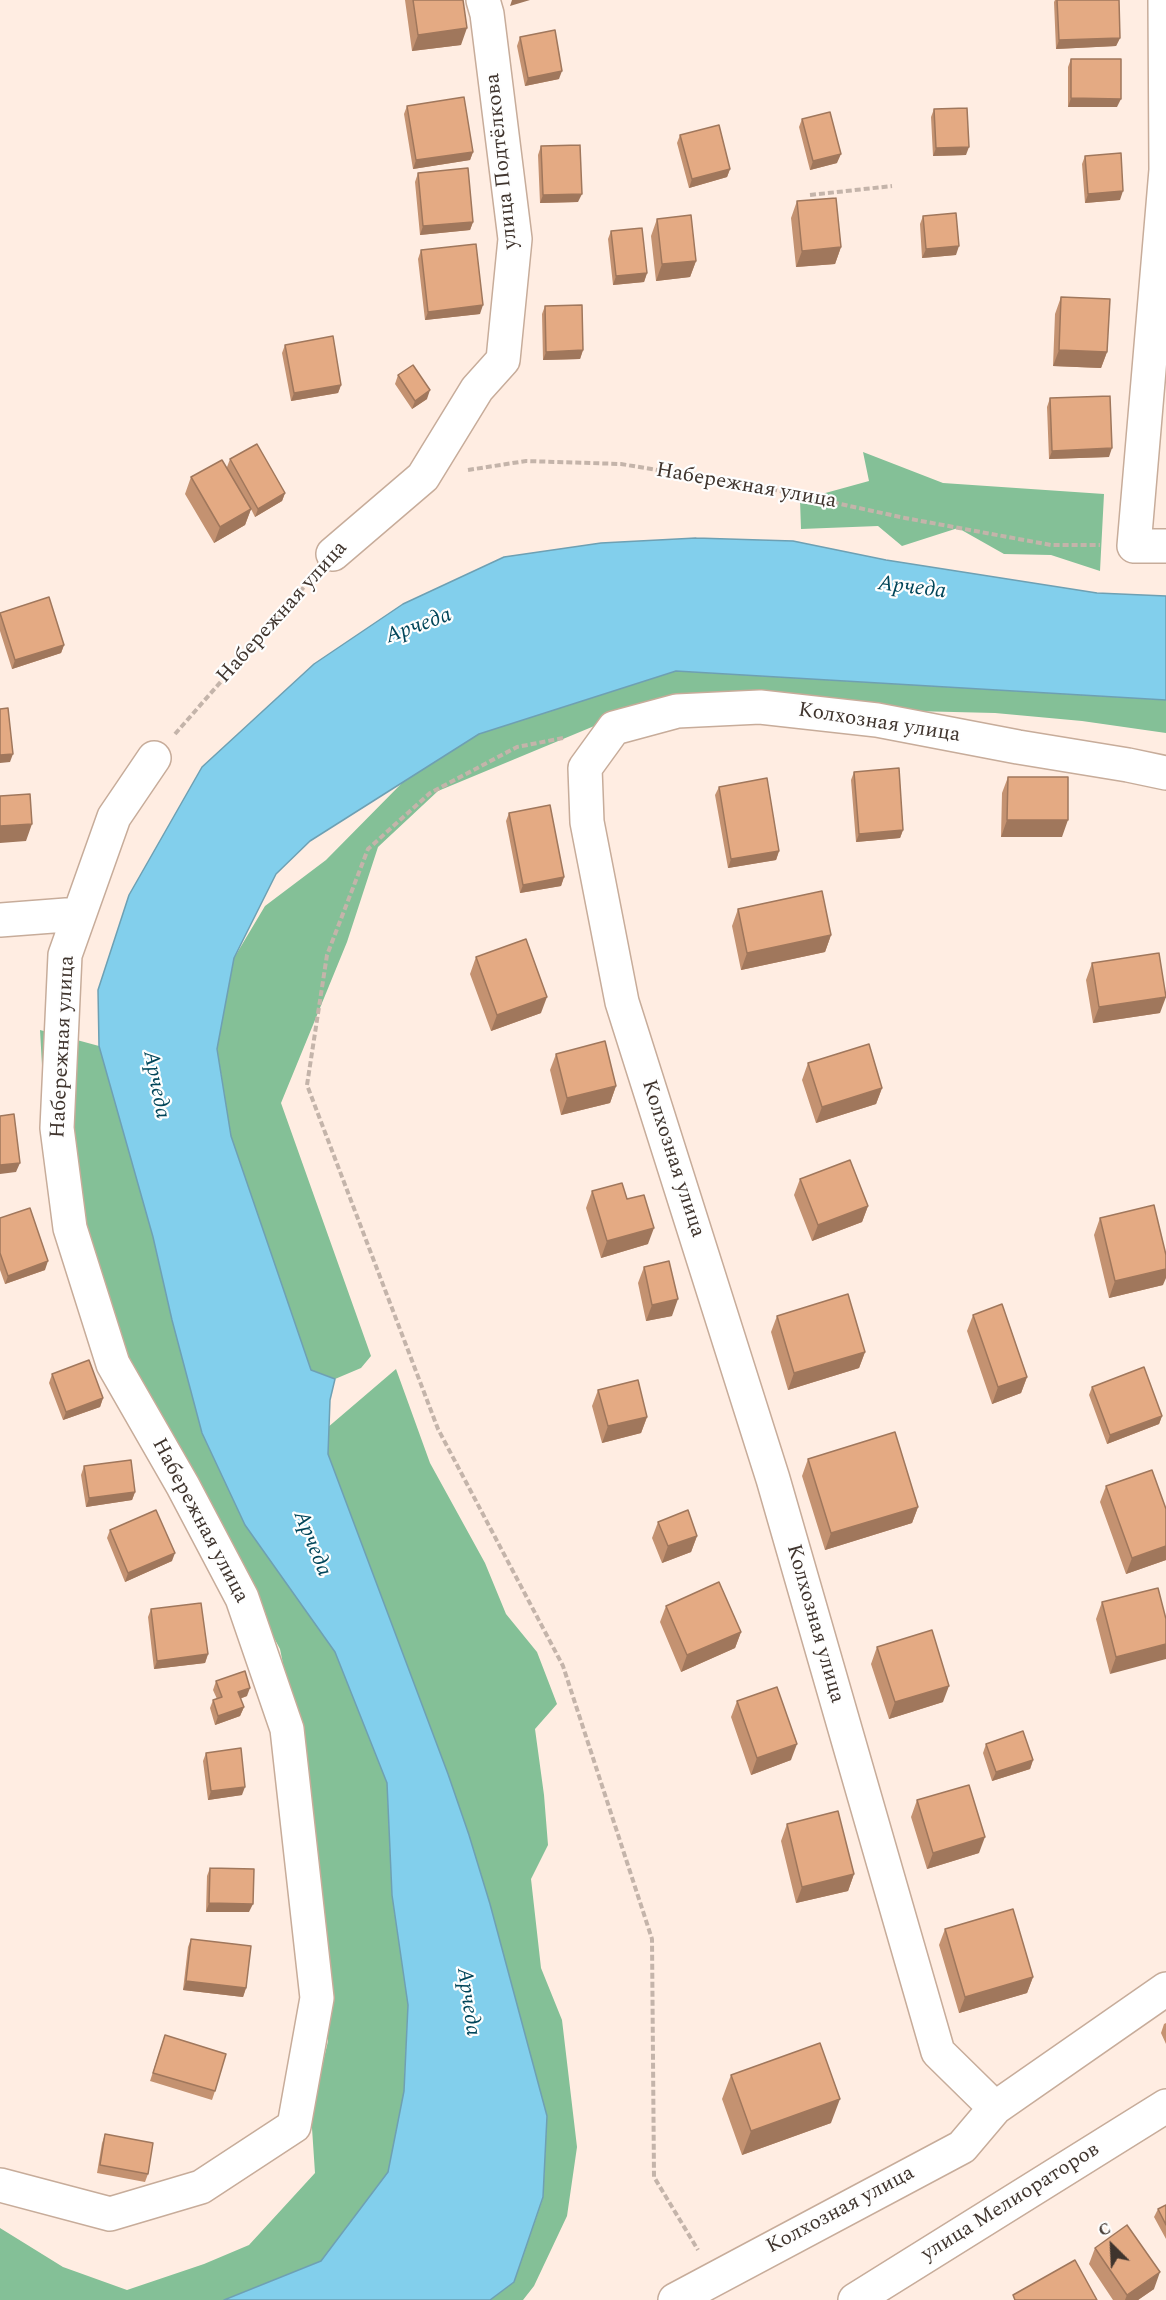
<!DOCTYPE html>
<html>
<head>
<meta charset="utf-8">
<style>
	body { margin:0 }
	#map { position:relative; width:1166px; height:2300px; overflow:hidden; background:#ffede2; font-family:Spectral,serif }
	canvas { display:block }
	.north { position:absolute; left:1082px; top:2216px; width:60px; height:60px; -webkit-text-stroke:4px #fefefe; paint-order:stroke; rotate:336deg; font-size:16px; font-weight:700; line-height:24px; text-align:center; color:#3f342d }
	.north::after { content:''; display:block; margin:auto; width:21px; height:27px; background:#3f342d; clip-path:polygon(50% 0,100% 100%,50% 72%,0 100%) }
</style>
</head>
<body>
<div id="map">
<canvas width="1166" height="2300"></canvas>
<div class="north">С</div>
</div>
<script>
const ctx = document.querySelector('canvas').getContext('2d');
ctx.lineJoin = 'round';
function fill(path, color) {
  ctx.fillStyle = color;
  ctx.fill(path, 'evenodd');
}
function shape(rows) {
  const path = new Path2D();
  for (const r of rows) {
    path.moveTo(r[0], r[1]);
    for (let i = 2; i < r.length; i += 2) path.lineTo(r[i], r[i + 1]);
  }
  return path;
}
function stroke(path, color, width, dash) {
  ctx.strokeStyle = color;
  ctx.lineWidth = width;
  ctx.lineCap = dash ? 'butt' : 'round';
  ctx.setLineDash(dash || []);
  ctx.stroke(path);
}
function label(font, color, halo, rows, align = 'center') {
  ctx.font = font + ' Spectral,serif';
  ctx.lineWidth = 4.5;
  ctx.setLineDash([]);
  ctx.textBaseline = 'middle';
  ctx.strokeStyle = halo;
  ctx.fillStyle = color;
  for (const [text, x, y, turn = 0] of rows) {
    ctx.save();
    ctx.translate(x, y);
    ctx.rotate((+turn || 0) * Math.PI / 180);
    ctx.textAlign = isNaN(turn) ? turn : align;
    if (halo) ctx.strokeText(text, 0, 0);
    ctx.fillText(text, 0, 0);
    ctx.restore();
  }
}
fill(shape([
	[863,452,943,483,1104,494,1100,571,1051,555,1004,554,958,528,902,546,878,526,801,529,800,500,869,481],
	[676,671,1166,700,1166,733,1082,721,995,713,871,710,738,693,664,697,438,791,378,847,347,942,281,1103,371,1356,361,1368,335,1379,311,1370,231,1136,217,1049,234,958,265,906,326,860,404,781,479,734],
	[40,1030,99,1046,153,1237,172,1320,202,1433,245,1525,335,1652,387,1783,392,1895,408,2005,404,2091,388,2172,321,2261,224,2300,0,2300,0,2228,63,2267,127,2290,204,2264,249,2245,315,2173,311,2113,328,2041,324,1923,304,1767,280,1649,201,1502,129,1359,48,1173],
	[396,1369,430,1463,485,1563,506,1614,537,1652,557,1704,535,1729,544,1795,548,1845,531,1879,541,1968,562,2020,577,2147,567,2216,534,2286,523,2300,490,2300,514,2282,543,2198,547,2116,490,1904,469,1835,448,1774,328,1454,327,1428]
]), '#84c097');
const water = shape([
	[696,538,793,541,886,560,1097,593,1166,596,1166,700,676,671,479,734,310,841,276,874,234,958,217,1049,231,1136,311,1370,335,1379,330,1400,328,1454,448,1774,469,1835,490,1904,547,2116,543,2197,514,2282,490,2300,224,2300,321,2261,388,2172,404,2091,408,2005,392,1895,387,1783,335,1652,245,1525,202,1433,172,1320,153,1237,99,1046,98,990,129,895,202,767,314,664,403,604,504,557,601,543,696,538]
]);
fill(water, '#82cfec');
stroke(water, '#6ea0b3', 1.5);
const minor = shape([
	[1165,0,1166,170,1134,546,1166,546],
	[333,554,423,477,477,389,503,360,515,239,487,14,483,0],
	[0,920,79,914],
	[995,2108,938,2052,773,1479,622,1002,587,822,585,768,614,728,677,711,760,707,877,720,1018,747,1128,765,1166,773],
	[0,2185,110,2214,201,2187,294,2126,317,1998,287,1729,242,1598,183,1486,113,1364,70,1228,57,1128,65,955,114,817,154,758],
	[675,2300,962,2147,995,2108,1166,1989],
	[855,2300,1166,2106]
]);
stroke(minor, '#c7ac9a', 36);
stroke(shape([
	[810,195,892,186],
	[468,470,526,461,621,464,771,489,905,518,1051,545,1100,545],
	[175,734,311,579],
	[563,738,517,747,430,793,368,849,327,955,307,1085,438,1429,563,1666,652,1939,654,2177,698,2250]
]), '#c4b4aa', 4, [6, 3]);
stroke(minor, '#fff', 33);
fill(shape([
	[405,0,463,0,461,45,412,51],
	[1055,0,1119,0,1120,38,1116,46,1056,49,1054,2],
	[520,37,559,79,525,86,517,46],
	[1071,59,1117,107,1068,107,1068,67],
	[407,106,473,152,470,160,413,169,404,114],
	[934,109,966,155,933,156,931,117],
	[802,119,837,163,810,170,799,127],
	[680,135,730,169,727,177,689,188,677,143],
	[541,146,578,202,540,203,538,155],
	[1085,156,1120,200,1085,203,1082,164],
	[418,173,473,222,470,230,420,235,415,182],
	[797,201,841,247,835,264,796,267,791,218],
	[923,216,956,255,922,258,920,224],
	[657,219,696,261,690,277,656,281,651,236],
	[611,231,647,273,644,282,613,285,608,239],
	[421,250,480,314,425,320,418,259],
	[1061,297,1107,352,1101,368,1053,366,1055,314],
	[545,306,583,350,580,359,543,360,542,314],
	[285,345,341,385,338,393,291,401,282,353],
	[398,375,427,399,412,409,395,384],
	[1050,398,1109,457,1049,459,1047,407],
	[230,459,285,493,282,501,255,517,251,509,245,525,214,543,185,494,191,477,227,467],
	[0,613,64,645,61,653,12,669,0,631],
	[854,772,903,830,900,838,856,842,851,780],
	[1008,777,1062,837,1001,837,1002,793],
	[719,787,779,851,776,860,728,868,715,795],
	[509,813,564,877,561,886,520,893,506,821],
	[738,909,831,935,825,952,741,970,732,926],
	[476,957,541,1013,491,1031,470,974],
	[1092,963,1160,1013,1093,1023,1086,980],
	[556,1054,616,1086,610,1103,561,1115,550,1070],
	[808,1063,882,1088,876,1104,816,1123,802,1080],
	[800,1179,868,1206,862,1222,812,1241,794,1195],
	[592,1191,627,1199,648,1244,601,1258,586,1208],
	[0,1218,45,1270,5,1284,0,1270],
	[1100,1218,1163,1285,1109,1298,1094,1235],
	[644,1267,672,1316,646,1321,638,1283],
	[973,1315,1027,1377,1021,1393,992,1404,967,1331],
	[777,1316,865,1352,859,1368,788,1390,771,1332],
	[52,1374,103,1398,100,1407,63,1420,49,1383],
	[1092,1387,1162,1416,1159,1424,1107,1444,1089,1395],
	[598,1390,647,1417,641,1433,602,1443,592,1406],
	[808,1459,918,1507,912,1523,825,1550,802,1476],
	[84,1466,135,1492,132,1500,86,1507,81,1475],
	[1106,1486,1166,1509,1166,1560,1126,1574,1100,1502],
	[658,1522,697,1536,691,1552,662,1563,652,1538],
	[110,1530,172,1561,125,1582,107,1538],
	[1158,1588,1110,1674,1096,1619,1102,1602],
	[666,1606,741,1632,735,1648,681,1672,660,1622],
	[151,1609,208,1654,205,1663,154,1669,148,1617],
	[877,1647,943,1702,889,1719,871,1664],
	[216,1681,247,1696,240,1699,244,1707,240,1716,215,1725,210,1708,213,1700,217,1699,213,1690],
	[737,1701,791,1760,751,1775,731,1717],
	[986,1744,1033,1760,1030,1769,992,1781,983,1753],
	[206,1753,242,1795,208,1800,203,1761],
	[917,1800,979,1853,927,1869,911,1817],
	[787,1824,854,1874,848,1891,796,1903,781,1841],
	[210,1868,249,1912,206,1912,207,1876],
	[945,1929,1033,1977,1027,1993,959,2013,939,1945],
	[191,1939,246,1988,243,1997,183,1990,188,1947],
	[1166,2023,1166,2044,1161,2033,1164,2024],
	[165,2035,215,2091,212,2100,150,2081],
	[731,2075,831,2123,742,2155,722,2099],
	[105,2134,148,2174,145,2182,97,2173,102,2143],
	[1166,2205,1166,2239,1154,2217,1158,2209],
	[1095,2248,1154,2289,1138,2300,1113,2300,1089,2264]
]), '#c49271');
fill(shape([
	[512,0,530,0,510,6],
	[467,28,461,45,412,51,418,35],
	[1120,38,1116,46,1056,49,1059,40],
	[562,71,559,79,525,86,528,78],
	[1071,98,1121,99,1117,107,1068,107],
	[969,147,966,155,933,156,936,148],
	[473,152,470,160,413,169,416,160],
	[841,154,837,163,810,170,813,161],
	[730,169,727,177,689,188,692,179],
	[1123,191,1120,200,1085,203,1088,194],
	[582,194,578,202,540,203,543,195],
	[473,222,470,230,420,235,423,226],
	[959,246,956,255,922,258,926,249],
	[841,247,835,264,796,267,802,251],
	[696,261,690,277,656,281,662,264],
	[647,273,644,282,613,285,616,276],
	[483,305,480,314,425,320,428,312],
	[583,350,580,359,543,360,546,352],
	[1059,350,1107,352,1101,368,1053,366],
	[341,385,338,393,291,401,294,393],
	[430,390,427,399,412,409,415,401],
	[1112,448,1109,457,1049,459,1052,451],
	[285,493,282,501,255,517,258,509],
	[251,509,245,525,214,543,220,527],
	[64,645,61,653,12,669,15,660],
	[13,754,10,762,0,763,0,755],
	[1007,820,1068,820,1062,837,1001,837],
	[32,824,26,841,0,843,0,826],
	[903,830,900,838,856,842,859,834],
	[779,851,776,860,728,868,731,859],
	[564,877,561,886,520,893,523,885],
	[831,935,825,952,741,970,747,953],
	[547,997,541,1013,491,1031,497,1015],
	[1166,997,1160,1013,1093,1023,1099,1007],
	[616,1086,610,1103,561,1115,567,1098],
	[882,1088,876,1104,816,1123,822,1107],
	[20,1163,16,1172,0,1174,0,1165],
	[868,1206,862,1222,812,1241,818,1225],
	[654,1228,648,1244,601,1258,607,1241],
	[48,1261,45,1270,5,1284,8,1276],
	[1166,1269,1166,1278,1163,1285,1109,1298,1115,1281],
	[678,1299,672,1316,646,1321,652,1305],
	[865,1352,859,1368,788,1390,794,1373],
	[1027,1377,1021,1393,992,1404,998,1387],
	[103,1398,100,1407,63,1420,66,1412],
	[1162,1416,1159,1424,1107,1444,1110,1435],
	[647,1417,641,1433,602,1443,608,1426],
	[135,1492,132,1500,86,1507,89,1498],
	[918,1507,912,1523,825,1550,831,1533],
	[697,1536,691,1552,662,1563,668,1546],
	[1166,1546,1166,1560,1126,1574,1132,1558],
	[175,1553,172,1561,125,1582,128,1573],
	[741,1632,735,1648,681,1672,687,1655],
	[1166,1644,1166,1659,1110,1674,1116,1657],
	[208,1654,205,1663,154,1669,157,1661],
	[949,1686,943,1702,889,1719,895,1702],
	[250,1688,247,1696,235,1700,238,1692],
	[244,1707,240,1716,215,1725,218,1716],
	[797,1744,791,1760,751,1775,757,1758],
	[1033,1760,1030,1769,992,1781,996,1772],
	[245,1787,242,1795,208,1800,211,1791],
	[985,1837,979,1853,927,1869,933,1853],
	[854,1874,848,1891,796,1903,802,1887],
	[209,1903,253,1904,249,1912,206,1912],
	[1033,1977,1027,1993,959,2013,965,1997],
	[186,1981,246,1988,243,1997,183,1990],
	[840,2099,831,2123,742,2155,751,2131],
	[1160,2272,1154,2289,1138,2300,1125,2300,1127,2295]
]), '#a0775c');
const building = shape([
	[413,0,463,0,467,28,418,35,413,0],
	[1057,0,1119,0,1120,38,1059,40,1057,0],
	[555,30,562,71,528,78,520,37,555,30],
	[1071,59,1121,59,1121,99,1071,98,1071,59],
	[464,97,473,152,416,160,407,106,464,97],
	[967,108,969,147,936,148,934,109,967,108],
	[830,112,841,154,813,161,802,119,830,112],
	[719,125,730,169,692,179,680,135,719,125],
	[580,145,582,194,543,195,541,146,580,145],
	[1121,153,1123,191,1088,194,1085,156,1121,153],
	[468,168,473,222,423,226,418,173,468,168],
	[836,198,841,247,802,251,797,201,836,198],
	[956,213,959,246,926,249,923,216,956,213],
	[691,215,696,261,662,264,657,219,691,215],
	[642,228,647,273,616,276,611,231,642,228],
	[476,244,483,305,428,312,421,250,476,244],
	[1061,297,1110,299,1107,352,1059,350,1061,297],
	[582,305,583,350,546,352,545,306,582,305],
	[333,336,341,385,294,393,285,345,333,336],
	[413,365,430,390,415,401,398,375,413,365],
	[1110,396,1112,448,1052,451,1050,398,1110,396],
	[257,444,285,493,258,509,230,459,257,444],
	[222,460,251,509,220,527,191,477,222,460],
	[49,597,64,645,15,660,0,613,49,597],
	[8,708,13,754,0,755,0,709,8,708],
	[899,768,903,830,859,834,854,772,899,768],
	[1008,777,1068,777,1068,820,1007,820,1008,777],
	[767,778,779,851,731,859,719,787,767,778],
	[30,794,32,824,0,826,0,796,30,794],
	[550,805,564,877,523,885,509,813,550,805],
	[822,891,831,935,747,953,738,909,822,891],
	[526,939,547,997,497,1015,476,957,526,939],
	[1159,953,1166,997,1099,1007,1092,963,1159,953],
	[605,1041,616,1086,567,1098,556,1054,605,1041],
	[869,1044,882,1088,822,1107,808,1063,869,1044],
	[14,1114,20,1163,0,1165,0,1116,14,1114],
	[850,1160,868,1206,818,1225,800,1179,850,1160],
	[622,1183,627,1199,644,1195,654,1228,607,1241,592,1191,622,1183],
	[1154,1205,1166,1255,1166,1269,1115,1281,1100,1218,1154,1205],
	[30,1208,48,1261,8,1276,0,1253,0,1218,30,1208],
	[669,1261,678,1299,652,1305,644,1267,669,1261],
	[848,1294,865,1352,794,1373,777,1316,848,1294],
	[1002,1304,1027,1377,998,1387,973,1315,1002,1304],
	[89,1360,103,1398,66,1412,52,1374,89,1360],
	[1144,1367,1162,1416,1110,1435,1092,1387,1144,1367],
	[638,1380,647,1417,608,1426,598,1390,638,1380],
	[895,1432,918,1507,831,1533,808,1459,895,1432],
	[131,1460,135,1492,89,1498,84,1466,131,1460],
	[1152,1470,1166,1509,1166,1546,1132,1558,1106,1486,1152,1470],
	[156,1510,175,1553,128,1573,110,1530,156,1510],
	[688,1510,697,1536,668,1546,658,1522,688,1510],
	[719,1582,741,1632,687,1655,666,1606,719,1582],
	[1158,1588,1166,1619,1166,1644,1116,1657,1102,1602,1158,1588],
	[201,1603,208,1654,157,1661,151,1609,201,1603],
	[932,1630,949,1686,895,1702,877,1647,932,1630],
	[245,1671,250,1688,238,1692,244,1707,218,1716,213,1700,222,1697,216,1681,245,1671],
	[777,1687,797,1744,757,1758,737,1701,777,1687],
	[1023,1731,1033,1760,996,1772,986,1744,1023,1731],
	[241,1748,245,1787,211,1791,206,1753,241,1748],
	[969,1785,985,1837,933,1853,917,1800,969,1785],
	[838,1811,854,1874,802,1887,787,1824,838,1811],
	[210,1868,254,1869,253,1904,209,1903,210,1868],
	[1013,1909,1033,1977,965,1997,945,1929,1013,1909],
	[191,1939,251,1946,246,1988,186,1981,191,1939],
	[165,2035,226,2054,215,2091,153,2073,165,2035],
	[820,2043,840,2099,751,2131,731,2075,820,2043],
	[105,2134,153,2143,148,2174,100,2165,105,2134],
	[1166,2205,1166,2225,1158,2209,1166,2205],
	[1127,2225,1160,2272,1127,2295,1095,2248,1127,2225],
	[1075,2260,1097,2300,1015,2300,1013,2295,1075,2260]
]);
fill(building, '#e4aa83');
stroke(building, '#a0775c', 1.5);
label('21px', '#3f342d', '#fefefe', [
	["улица Подтёлкова",503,161,-96],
	["Набережная улица",746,487,10],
	["Набережная улица",283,613,-48],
	["Колхозная улица",879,724,9],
	["Набережная улица",64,1047,-87],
	["Колхозная улица",672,1159,72],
	["Набережная улица",199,1521,62],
	["Колхозная улица",814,1624,74],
	["улица Мелиораторов",1011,2203,-32],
	["Колхозная улица",841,2211,-28]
]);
label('italic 22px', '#004559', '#fefefe', [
	["Арчеда",912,589,7],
	["Арчеда",419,627,-20],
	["Арчеда",155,1085,79],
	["Арчеда",311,1544,68],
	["Арчеда",467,2002,82]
]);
</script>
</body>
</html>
